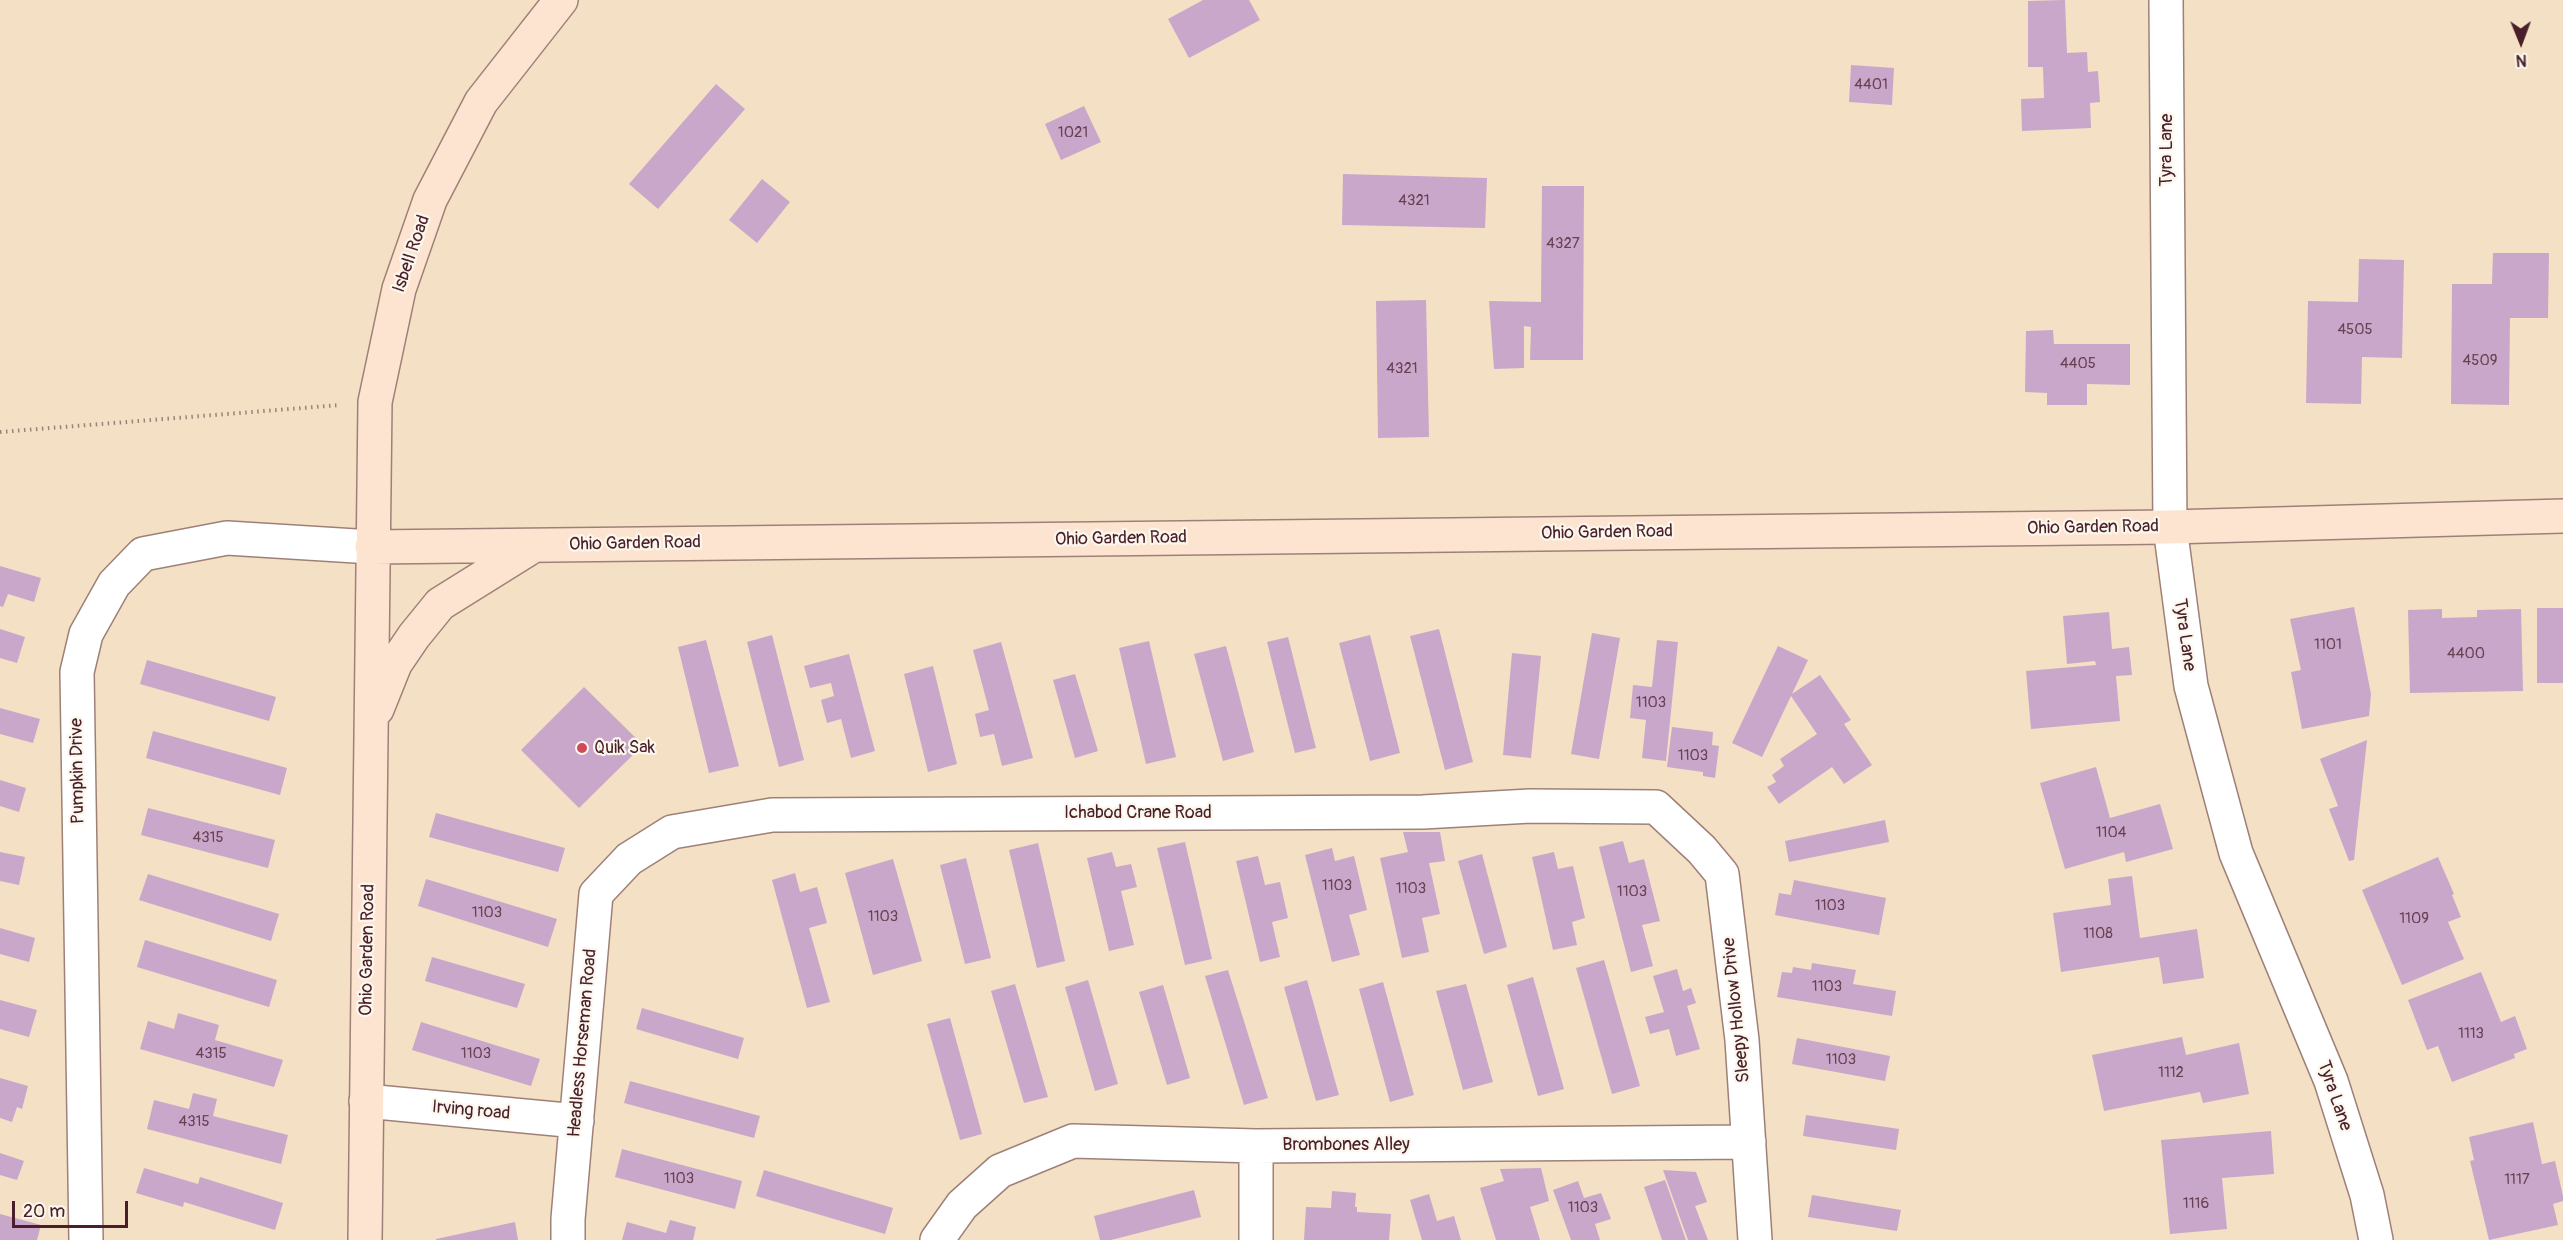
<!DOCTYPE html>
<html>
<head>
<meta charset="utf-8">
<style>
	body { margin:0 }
	#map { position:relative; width:2563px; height:1240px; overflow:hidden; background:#f4e0c4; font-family:Pangolin,sans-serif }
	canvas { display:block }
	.north { position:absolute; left:2491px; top:12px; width:60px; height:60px; -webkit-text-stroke:4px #fbf7ec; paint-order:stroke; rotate:179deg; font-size:16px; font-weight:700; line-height:24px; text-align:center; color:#4a1f2b }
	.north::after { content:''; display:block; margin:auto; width:21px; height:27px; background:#4a1f2b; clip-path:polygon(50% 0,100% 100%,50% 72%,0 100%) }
	.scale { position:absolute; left:12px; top:1201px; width:116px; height:27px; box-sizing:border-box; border:3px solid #4a1f2b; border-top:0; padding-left:8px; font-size:18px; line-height:21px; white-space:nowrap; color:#4a1f2b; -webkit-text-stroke:4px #fbf7ec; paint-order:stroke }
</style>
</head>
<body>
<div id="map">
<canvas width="2563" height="1240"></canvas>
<div class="north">N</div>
<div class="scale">20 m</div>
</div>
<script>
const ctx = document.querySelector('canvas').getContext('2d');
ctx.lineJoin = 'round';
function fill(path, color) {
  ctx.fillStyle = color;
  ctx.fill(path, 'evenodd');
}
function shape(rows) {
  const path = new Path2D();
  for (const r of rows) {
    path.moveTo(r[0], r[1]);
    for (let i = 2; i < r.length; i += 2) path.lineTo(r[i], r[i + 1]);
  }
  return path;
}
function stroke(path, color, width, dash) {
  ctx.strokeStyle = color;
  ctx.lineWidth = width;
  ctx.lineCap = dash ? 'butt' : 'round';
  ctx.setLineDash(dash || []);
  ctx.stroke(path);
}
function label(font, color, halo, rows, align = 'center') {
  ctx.font = font + ' Pangolin,sans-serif';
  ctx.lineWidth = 4.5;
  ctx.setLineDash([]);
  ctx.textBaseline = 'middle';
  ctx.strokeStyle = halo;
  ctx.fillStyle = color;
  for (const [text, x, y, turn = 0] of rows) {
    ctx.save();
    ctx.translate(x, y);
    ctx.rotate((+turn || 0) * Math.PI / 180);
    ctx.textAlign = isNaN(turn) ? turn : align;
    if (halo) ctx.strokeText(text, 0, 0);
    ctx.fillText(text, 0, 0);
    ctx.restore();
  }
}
fill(shape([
	[1203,0,1249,0,1260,20,1189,58,1168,19],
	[2065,0,2067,53,2087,52,2088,72,2098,71,2100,102,2090,103,2091,128,2022,131,2021,99,2044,98,2043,67,2028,67,2028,1],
	[1851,65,1894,68,1892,105,1849,102],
	[716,84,745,109,658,209,629,184],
	[1084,106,1101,142,1061,160,1045,124],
	[1343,174,1487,178,1485,228,1342,225],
	[762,179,790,202,757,243,729,220],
	[1542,186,1584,186,1583,360,1530,360,1531,327,1524,326,1524,368,1494,369,1489,301,1541,302],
	[2493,253,2549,253,2548,318,2510,318,2509,405,2451,404,2452,284,2492,284],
	[2359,259,2404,260,2402,358,2362,357,2361,404,2306,403,2308,301,2358,302],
	[1426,300,1429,437,1378,438,1376,301],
	[2053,330,2054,344,2130,344,2130,385,2087,384,2087,405,2047,405,2047,393,2025,392,2026,331],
	[0,566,41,578,34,602,8,594,3,607,0,606],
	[2354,607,2371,694,2369,716,2302,729,2291,672,2301,670,2290,619],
	[2537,608,2563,608,2563,683,2537,683],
	[2442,609,2442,618,2477,617,2477,610,2521,609,2523,691,2410,693,2408,610],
	[2109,612,2112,649,2129,647,2132,675,2116,676,2120,721,2031,729,2026,671,2096,665,2095,661,2067,664,2063,616],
	[0,629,25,637,17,663,0,658],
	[1439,629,1473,762,1445,770,1410,636],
	[1592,633,1620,638,1599,759,1571,754],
	[772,635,804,760,779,767,747,642],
	[1370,635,1400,753,1370,761,1339,643],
	[1288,637,1316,748,1295,753,1267,642],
	[706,640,739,766,709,773,678,647],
	[1657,640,1678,642,1666,761,1642,758,1646,720,1630,718,1633,685,1652,687],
	[1149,641,1176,757,1146,764,1119,648],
	[1001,642,1033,758,1002,766,994,734,980,737,975,714,989,710,973,650],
	[1226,646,1254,752,1223,761,1194,654],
	[1778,646,1808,660,1792,694,1820,675,1851,720,1844,724,1872,765,1844,784,1832,767,1779,804,1767,787,1776,782,1772,775,1784,766,1780,759,1817,734,1791,696,1762,757,1732,743],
	[1512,653,1541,656,1531,758,1503,755],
	[849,654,875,751,851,758,841,719,827,723,821,700,834,696,831,683,810,688,804,666],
	[147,660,276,697,269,721,140,684],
	[933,666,957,764,928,772,904,674],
	[1075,674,1098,751,1075,758,1053,680],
	[584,687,643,745,579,808,521,750],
	[0,708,40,719,33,743,0,734],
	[1672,727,1713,732,1712,745,1719,746,1715,778,1703,776,1703,772,1667,767],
	[153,731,287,768,280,795,146,758],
	[2367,740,2354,860,2349,861,2329,809,2338,806,2320,759],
	[2096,767,2110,818,2160,804,2173,849,2126,862,2124,852,2065,869,2040,783],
	[0,780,26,788,19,812,0,806],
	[148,808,275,840,268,868,141,835],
	[436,813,565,848,558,872,429,837],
	[1885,820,1889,842,1789,862,1785,841],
	[1403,832,1440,832,1445,861,1429,863,1440,914,1422,918,1429,952,1402,958,1380,858,1408,852],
	[1623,841,1629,863,1644,859,1660,921,1642,925,1653,966,1631,972,1599,847],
	[1185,842,1212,959,1185,965,1157,848],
	[1038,843,1065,961,1037,968,1009,850],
	[1332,848,1335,861,1354,856,1367,910,1349,915,1360,955,1332,962,1305,855],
	[0,852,25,857,19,885,0,881],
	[1112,852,1116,867,1131,864,1137,887,1121,891,1134,945,1109,951,1087,858],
	[1554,852,1558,869,1573,866,1585,918,1572,922,1577,945,1553,950,1532,857],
	[1482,854,1507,947,1484,954,1458,861],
	[1258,856,1265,885,1280,882,1288,918,1272,922,1280,957,1260,962,1236,861],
	[2438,857,2454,894,2452,895,2461,917,2448,922,2464,959,2402,985,2362,890],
	[966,858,991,958,965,964,940,865],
	[893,859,922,961,873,975,845,873],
	[795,873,800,892,817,887,827,923,809,928,830,1002,807,1008,772,880],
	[148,874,279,914,271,941,139,900],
	[2132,876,2140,938,2197,929,2204,978,2163,984,2159,957,2061,972,2053,913,2111,905,2108,879],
	[426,879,557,919,548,947,418,906],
	[1794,880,1886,898,1879,935,1775,915,1779,893,1791,895],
	[0,928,35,938,29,962,0,954],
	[145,940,277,980,269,1007,137,967],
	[432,957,525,984,517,1008,425,981],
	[1604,960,1640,1086,1612,1094,1576,968],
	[1812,963,1856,970,1853,984,1896,991,1892,1016,1777,997,1782,972,1792,973,1793,967,1811,970],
	[1677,969,1683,991,1691,988,1696,1003,1687,1006,1700,1049,1676,1056,1669,1029,1650,1034,1645,1017,1664,1012,1653,976],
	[1228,970,1268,1098,1244,1105,1205,976],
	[2481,972,2501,1022,2515,1016,2527,1049,2514,1054,2515,1058,2452,1082,2438,1046,2427,1050,2408,1000],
	[1533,977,1564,1089,1538,1096,1507,985],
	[1088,980,1118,1084,1095,1091,1065,987],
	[1307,980,1339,1095,1316,1101,1284,987],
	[1383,982,1414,1095,1390,1102,1359,989],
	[1015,984,1048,1097,1024,1103,991,991],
	[1466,984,1493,1082,1463,1090,1436,991],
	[1163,985,1190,1078,1167,1085,1139,992],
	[0,1000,37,1010,29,1037,0,1029],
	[642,1008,744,1038,738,1059,636,1029],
	[178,1013,219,1025,215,1040,283,1060,274,1087,140,1049,148,1021,174,1029],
	[950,1018,982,1134,960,1140,927,1024],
	[421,1022,540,1059,531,1086,412,1050],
	[2182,1037,2186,1055,2239,1043,2249,1094,2203,1103,2200,1092,2104,1111,2092,1055],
	[1797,1038,1890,1056,1885,1081,1792,1064],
	[0,1078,28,1086,22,1109,17,1107,12,1122,0,1118],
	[630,1081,760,1116,754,1138,624,1103],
	[193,1093,217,1099,213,1116,288,1135,281,1164,147,1129,154,1100,189,1109],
	[1806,1115,1899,1129,1896,1150,1803,1136],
	[2533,1122,2542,1164,2555,1161,2563,1196,2563,1201,2553,1204,2558,1225,2489,1240,2470,1161,2474,1160,2469,1137],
	[2271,1131,2274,1174,2222,1178,2227,1229,2170,1234,2161,1140],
	[622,1149,742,1181,735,1209,615,1177],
	[0,1153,24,1161,17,1180,0,1175],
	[144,1168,198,1184,200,1177,283,1203,275,1230,184,1202,183,1207,136,1193],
	[1541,1168,1549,1201,1530,1207,1540,1240,1496,1240,1480,1188,1504,1181,1500,1169],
	[764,1170,893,1208,885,1234,756,1196],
	[1663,1170,1696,1172,1707,1202,1695,1206,1708,1240,1688,1240],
	[1665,1180,1686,1240,1662,1240,1644,1187],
	[1578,1181,1584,1198,1601,1193,1611,1219,1595,1224,1600,1240,1571,1240,1553,1190],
	[1194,1190,1201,1217,1111,1240,1100,1240,1094,1216],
	[1332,1191,1356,1193,1355,1207,1357,1207,1357,1212,1391,1214,1389,1240,1304,1240,1306,1207,1331,1208],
	[1429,1194,1437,1221,1454,1216,1461,1240,1422,1240,1410,1200],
	[1812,1195,1901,1210,1897,1231,1808,1217],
	[0,1214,41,1225,37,1240,0,1240],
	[670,1220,696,1227,693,1240,622,1240,627,1222,666,1233],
	[515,1222,518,1240,436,1240,436,1239]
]), '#c9a7ca');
const street = shape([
	[2166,0,2170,527,2191,686,2236,853,2331,1081,2367,1195,2376,1240],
	[366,1101,577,1121],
	[86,1240,77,672,86,634,114,584,143,554,227,538,372,547],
	[568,1240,568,1219,596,894,629,859,672,832,772,815,1423,812,1530,806,1656,807,1702,850,1722,874,1742,1040,1755,1240],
	[937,1240,962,1205,1000,1171,1073,1141,1256,1146,1749,1142],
	[1256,1240,1256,1146]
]);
const secondary = shape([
	[372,547,2170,527,2563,516],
	[377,709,395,664,414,636,440,604,533,546],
	[365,1240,375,402,399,289,430,200,481,102,561,0]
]);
stroke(street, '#9f8078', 36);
stroke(secondary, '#9f8078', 36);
stroke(shape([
	[0,432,340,405]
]), '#9f8078', 4, [1.5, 4.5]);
stroke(street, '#fff', 33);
stroke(secondary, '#fde4d1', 33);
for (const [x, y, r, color] of [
	[582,748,6,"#d1495b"]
]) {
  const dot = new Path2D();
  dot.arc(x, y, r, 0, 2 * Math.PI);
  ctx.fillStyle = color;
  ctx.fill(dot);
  stroke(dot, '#fbf7ec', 2);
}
label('15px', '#6a4153', null, [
	["4401",1871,85],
	["1021",1073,133],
	["4321",1414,201],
	["4327",1563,244],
	["4505",2355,330],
	["4509",2480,361],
	["4405",2078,364],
	["4321",1402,369],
	["1101",2328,645],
	["4400",2466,654],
	["1103",1651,703],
	["1103",1693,756],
	["1104",2111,833],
	["4315",208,838],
	["1103",1337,886],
	["1103",1411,889],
	["1103",1632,892],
	["1103",1830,906],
	["1103",487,913],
	["1103",883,917],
	["1109",2414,919],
	["1108",2098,934],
	["1103",1827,987],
	["1113",2471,1034],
	["4315",211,1054],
	["1103",476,1054],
	["1103",1841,1060],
	["1112",2171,1073],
	["4315",194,1122],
	["1103",679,1179],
	["1117",2517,1180],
	["1116",2196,1204],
	["1103",1583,1208]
]);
label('18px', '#4a1f2b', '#fbf7ec', [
	["Tyra Lane",2167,150,-90],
	["Isbell Road",412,254,-71],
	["Ohio Garden Road",2093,528,-1],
	["Ohio Garden Road",1607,533,-1],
	["Ohio Garden Road",1121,539,-1],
	["Ohio Garden Road",635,544,-1],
	["Tyra Lane",2184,635,82],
	["Pumpkin Drive",78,771,-91],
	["Ichabod Crane Road",1138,813],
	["Ohio Garden Road",368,950,-89],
	["Sleepy Hollow Drive",1737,1010,-96],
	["Headless Horseman Road",583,1043,-85],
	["Tyra Lane",2334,1096,71],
	["Irving road",471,1111,5],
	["Brombones Alley",1346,1145]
]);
label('18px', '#4a1f2b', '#fbf7ec', [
	["Quik Sak",594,748]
], 'left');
</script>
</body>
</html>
